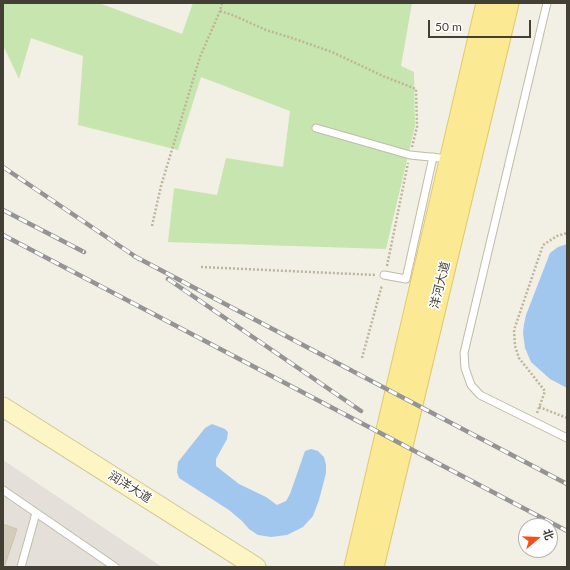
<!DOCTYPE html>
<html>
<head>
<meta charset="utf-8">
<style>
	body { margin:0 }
	#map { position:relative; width:570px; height:570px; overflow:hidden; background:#f2efe4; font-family:Lato,"Noto Sans SC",sans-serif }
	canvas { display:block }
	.frame { position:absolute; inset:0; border:4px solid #443f34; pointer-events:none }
	.north { position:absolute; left:518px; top:518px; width:40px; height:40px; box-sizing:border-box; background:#fff; border:1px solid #b4b2ae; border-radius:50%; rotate:71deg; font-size:11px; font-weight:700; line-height:16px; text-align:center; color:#443f34 }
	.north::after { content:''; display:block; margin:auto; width:14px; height:18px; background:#f45119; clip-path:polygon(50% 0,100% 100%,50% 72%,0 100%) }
	.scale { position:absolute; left:428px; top:20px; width:103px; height:18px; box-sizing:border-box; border:2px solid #443f34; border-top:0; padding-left:5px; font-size:12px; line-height:14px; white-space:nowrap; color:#443f34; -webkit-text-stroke:3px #fff; paint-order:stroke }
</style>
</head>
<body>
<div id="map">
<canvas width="570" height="570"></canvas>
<div class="frame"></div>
<div class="north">北</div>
<div class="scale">50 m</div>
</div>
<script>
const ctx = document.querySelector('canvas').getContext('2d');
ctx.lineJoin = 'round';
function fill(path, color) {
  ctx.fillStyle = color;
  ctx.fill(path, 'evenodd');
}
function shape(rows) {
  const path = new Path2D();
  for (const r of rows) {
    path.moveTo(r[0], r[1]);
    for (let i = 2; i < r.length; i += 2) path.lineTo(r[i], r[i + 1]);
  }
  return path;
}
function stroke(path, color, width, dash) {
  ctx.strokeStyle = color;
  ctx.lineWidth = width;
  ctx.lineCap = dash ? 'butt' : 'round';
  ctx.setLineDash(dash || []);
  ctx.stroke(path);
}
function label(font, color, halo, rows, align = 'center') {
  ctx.font = font + ' Lato,"Noto Sans SC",sans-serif';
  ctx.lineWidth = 3.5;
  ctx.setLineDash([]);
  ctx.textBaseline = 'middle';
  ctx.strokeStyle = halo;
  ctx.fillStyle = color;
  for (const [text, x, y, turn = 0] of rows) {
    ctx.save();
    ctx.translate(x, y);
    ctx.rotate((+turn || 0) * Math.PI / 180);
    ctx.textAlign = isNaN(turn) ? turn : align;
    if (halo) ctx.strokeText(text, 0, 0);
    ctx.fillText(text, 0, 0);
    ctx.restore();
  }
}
fill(shape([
	[3,460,162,567,3,567]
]), '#e4e0d9');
fill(shape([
	[3,3,99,3,182,34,193,3,412,3,401,66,414,72,415,126,386,249,168,242,174,188,217,195,226,158,283,167,290,111,201,77,178,150,78,125,83,56,31,38,19,79,3,45]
]), '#c7e5ae');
fill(shape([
	[567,244,567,388,550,379,531,362,525,348,523,333,524,324,526,315,550,253,558,247],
	[212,424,225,429,228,432,227,439,216,459,216,466,239,484,266,497,277,505,286,501,290,494,305,451,311,449,318,451,324,457,326,465,326,473,319,500,313,516,303,527,287,535,271,537,258,535,249,529,242,521,229,510,179,478,177,472,178,462,205,428]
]), '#a2c7ee');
const building = shape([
	[3,524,17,529,5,565,3,565,3,524]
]);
fill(building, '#d3ccba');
stroke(building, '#cec4ae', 1);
const lane = shape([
	[547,3,464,353,465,368,471,385,480,395,567,438],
	[316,128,410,155,450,159],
	[384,275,406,279,433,157],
	[3,490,115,567],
	[21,567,36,513]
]);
const secondary = shape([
	[3,407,256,567]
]);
const primary = shape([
	[355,567,487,3],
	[373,567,508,3]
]);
stroke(lane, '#c0bbaa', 9);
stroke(secondary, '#d1c795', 21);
stroke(primary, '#e0c864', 23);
stroke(shape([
	[220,11,235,16,266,30,292,38,332,52,383,76,416,89,417,127,412,147],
	[152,226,161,186,200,57,220,11,222,3],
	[387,266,408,163],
	[201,267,376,275],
	[362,358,382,285],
	[539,407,567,418],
	[537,413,545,391,519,358,515,346,514,330,543,245,557,236,567,233]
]), '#beb599', 2.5, [2, 2]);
stroke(lane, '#fff', 7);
stroke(secondary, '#fdf5c3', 19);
stroke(primary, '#fbe994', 21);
const rail = shape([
	[3,167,139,259],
	[3,210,84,252],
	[3,235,567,531],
	[134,256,567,484],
	[168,279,361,411]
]);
stroke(rail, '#949494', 4.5);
stroke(rail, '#fff', 3, [9]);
label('12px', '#443f34', '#fff', [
	["洋河大道",440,285,-76],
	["润洋大道",130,487,32]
]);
</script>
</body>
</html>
